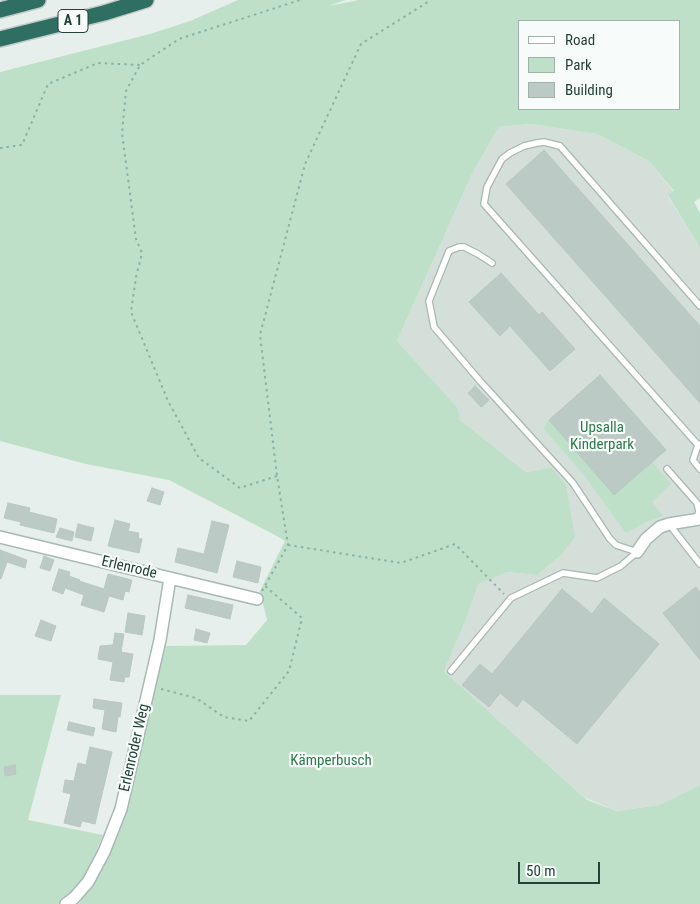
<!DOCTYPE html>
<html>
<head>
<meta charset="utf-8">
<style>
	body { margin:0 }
	#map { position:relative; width:700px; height:904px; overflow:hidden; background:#e6efeb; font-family:"Roboto Condensed",sans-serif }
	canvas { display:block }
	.legend { position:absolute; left:518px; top:20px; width:162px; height:90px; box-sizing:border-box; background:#f7fbf9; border:1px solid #a3b1ad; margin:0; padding:6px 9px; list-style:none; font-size:15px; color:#24423a }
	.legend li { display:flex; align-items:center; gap:10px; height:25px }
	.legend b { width:25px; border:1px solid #a3b1ad }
	.scale { position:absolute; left:518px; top:862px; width:82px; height:22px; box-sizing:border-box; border:2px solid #24423a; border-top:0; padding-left:6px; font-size:15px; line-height:18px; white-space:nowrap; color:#24423a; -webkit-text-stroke:4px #f7fbf9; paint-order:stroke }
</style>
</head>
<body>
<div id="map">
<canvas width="700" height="904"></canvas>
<ul class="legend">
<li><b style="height:6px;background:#fff"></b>Road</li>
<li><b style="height:14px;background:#bfe0c8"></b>Park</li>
<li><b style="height:14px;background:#bbcac4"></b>Building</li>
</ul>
<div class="scale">50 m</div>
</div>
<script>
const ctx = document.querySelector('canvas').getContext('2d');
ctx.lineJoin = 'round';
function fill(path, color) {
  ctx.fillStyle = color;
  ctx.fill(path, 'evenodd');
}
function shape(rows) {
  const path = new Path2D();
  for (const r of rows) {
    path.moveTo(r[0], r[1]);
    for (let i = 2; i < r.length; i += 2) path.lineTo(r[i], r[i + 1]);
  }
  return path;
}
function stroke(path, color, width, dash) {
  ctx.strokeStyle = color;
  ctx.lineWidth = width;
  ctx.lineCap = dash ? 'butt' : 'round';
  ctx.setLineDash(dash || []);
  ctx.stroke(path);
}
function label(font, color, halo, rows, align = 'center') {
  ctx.font = font + ' "Roboto Condensed",sans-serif';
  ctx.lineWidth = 4.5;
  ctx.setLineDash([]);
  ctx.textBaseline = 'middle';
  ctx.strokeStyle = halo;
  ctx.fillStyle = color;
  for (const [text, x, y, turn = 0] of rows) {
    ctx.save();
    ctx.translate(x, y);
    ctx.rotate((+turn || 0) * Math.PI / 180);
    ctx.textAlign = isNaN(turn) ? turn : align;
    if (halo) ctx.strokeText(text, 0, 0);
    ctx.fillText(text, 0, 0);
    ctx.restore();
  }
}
fill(shape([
	[531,124,597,134,649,161,674,192,668,196,700,248,700,785,659,805,617,811,585,798,444,671,468,614,477,584,508,572,537,575,552,469,526,472,460,420,458,408,397,341,472,174,499,127]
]), '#d4dfda');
fill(shape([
	[238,0,346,0,328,6,359,0,700,0,700,198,694,202,700,213,700,248,668,195,674,191,649,161,597,134,531,124,499,127,472,174,397,341,458,408,460,420,526,472,552,468,566,485,575,537,562,554,537,575,508,572,478,584,467,617,444,671,587,800,617,811,659,805,700,785,700,904,79,904,127,811,164,646,246,645,267,620,260,591,285,541,275,535,169,480,86,464,0,441,0,72,150,34,190,21],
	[519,21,679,21,679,109,519,109],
	[600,375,666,450,652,462,671,484,652,502,663,516,646,522,626,533,584,475,543,428,549,420],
	[0,695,61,695,28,820,103,835,88,872,76,890,58,904,0,904]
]), '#bfe0c8');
const building = shape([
	[544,150,700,326,700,403,506,184,544,150],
	[501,273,539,315,542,312,575,349,550,371,510,326,500,336,469,302,501,273],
	[600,375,666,450,614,495,549,420,600,375],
	[475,386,489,400,481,407,468,393,475,386],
	[152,488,164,492,160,505,147,501,152,488],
	[8,503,30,508,29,512,57,519,54,533,20,525,21,522,4,518,8,503],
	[115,520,130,524,128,531,139,533,138,538,142,539,139,553,108,546,115,520],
	[212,521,229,525,217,573,175,562,178,548,204,554,212,521],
	[78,524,94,528,91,541,75,537,78,524],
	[60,528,74,532,72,541,56,537,60,528],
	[0,550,27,560,25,568,7,562,1,579,0,578,0,550],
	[44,556,54,560,50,571,40,568,44,556],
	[237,561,261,567,258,583,233,577,237,561],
	[59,569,70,572,69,576,80,580,79,581,104,589,108,574,132,580,129,592,125,591,123,600,109,596,104,612,81,605,84,595,65,588,63,594,52,590,59,569],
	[696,587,700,592,700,660,663,613,696,587],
	[562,589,592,614,604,598,659,644,577,744,523,699,517,707,500,693,489,707,462,685,480,664,492,674,562,589],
	[188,595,233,605,230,619,185,608,188,595],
	[128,613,145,616,142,635,125,632,128,613],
	[41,620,56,626,51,641,35,636,41,620],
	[196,629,210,633,207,643,194,640,196,629],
	[115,633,124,634,121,652,133,654,129,677,125,677,124,682,110,680,113,662,98,659,100,646,113,645,115,633],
	[94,699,122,703,120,717,118,716,116,732,102,729,105,710,93,708,94,699],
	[69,722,95,728,93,736,67,730,69,722],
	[90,747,112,752,95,824,82,821,80,827,64,823,71,794,63,792,65,780,74,781,78,763,86,765,90,747],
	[15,765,16,774,5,776,4,767,15,765]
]);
fill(building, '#bbcac4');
stroke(building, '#b8c9c2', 1);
const service = shape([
	[492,263,478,254,464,247,459,247,449,251,429,301,434,327,480,381,573,483,610,539,616,545,637,552],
	[698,445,484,204,487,187,502,159,510,153,524,146,537,143,544,142,560,146,700,306],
	[667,469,697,503,699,511,697,519],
	[700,469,693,460,698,445,700,444],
	[669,524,700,564],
	[451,671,511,598,563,573,597,578,621,566,637,552]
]);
const minor = shape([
	[0,537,257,599],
	[637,552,646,539,660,527,669,524,700,519],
	[66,904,74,898,88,882,104,852,121,809,160,640,170,578]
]);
const motorway = shape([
	[0,10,38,0],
	[0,39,104,13,146,0]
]);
stroke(service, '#a8b8b2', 8);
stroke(minor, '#a8b8b2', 14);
stroke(motorway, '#c2cac8', 18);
stroke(shape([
	[0,148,22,145,48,84,98,63,140,65],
	[277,476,240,488,199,458,168,401,131,312,136,277,142,253,136,239,122,133,126,91,140,65,179,39,300,0],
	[288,545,401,563,455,544,504,594],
	[262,591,288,545,277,476,260,335,305,164,361,44,431,0],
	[161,689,196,698,224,717,249,721,289,671,302,618,265,586]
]), '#86b3a5', 2, [2.5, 4]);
stroke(service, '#fff', 5.5);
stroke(minor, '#fff', 11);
stroke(motorway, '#2f6f62', 15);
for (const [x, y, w] of [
	[73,21,30]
]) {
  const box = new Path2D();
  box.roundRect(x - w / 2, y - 11.5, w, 23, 4);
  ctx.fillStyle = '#f7fbf9';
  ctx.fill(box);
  stroke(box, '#24423a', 1);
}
label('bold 14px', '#24423a', null, [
	["A 1",73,21]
]);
label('15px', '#2d7a4b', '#f7fbf9', [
	["Upsalla",602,428],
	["Kinderpark",602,445],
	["Kämperbusch",331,761]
]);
label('15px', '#24423a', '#f7fbf9', [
	["Erlenrode",129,568,13],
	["Erlenroder Weg",135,748,-77]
]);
</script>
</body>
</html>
